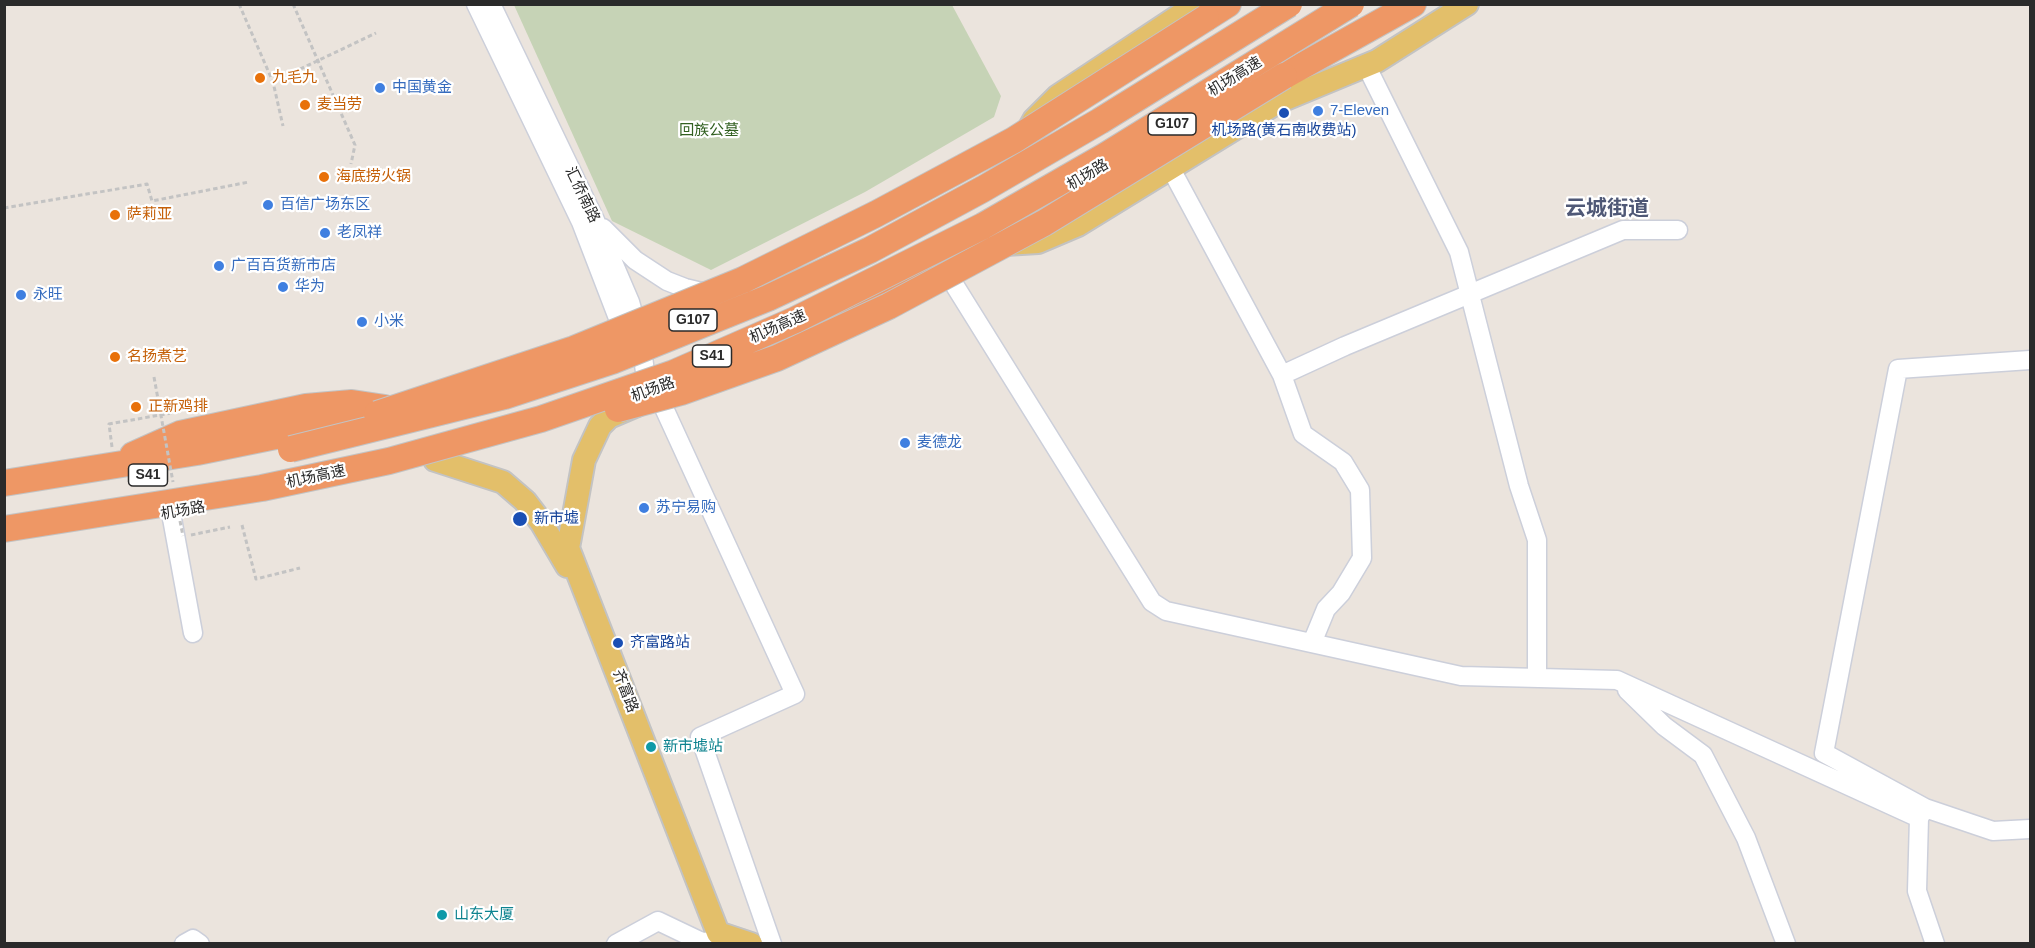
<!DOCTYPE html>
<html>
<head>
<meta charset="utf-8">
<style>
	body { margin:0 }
	#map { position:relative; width:2035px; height:948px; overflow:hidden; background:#ebe4dd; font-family:Helvetica,sans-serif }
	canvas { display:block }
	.frame { position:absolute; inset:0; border:6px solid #2a2a2a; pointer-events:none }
</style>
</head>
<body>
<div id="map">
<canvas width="2035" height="948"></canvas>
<div class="frame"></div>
</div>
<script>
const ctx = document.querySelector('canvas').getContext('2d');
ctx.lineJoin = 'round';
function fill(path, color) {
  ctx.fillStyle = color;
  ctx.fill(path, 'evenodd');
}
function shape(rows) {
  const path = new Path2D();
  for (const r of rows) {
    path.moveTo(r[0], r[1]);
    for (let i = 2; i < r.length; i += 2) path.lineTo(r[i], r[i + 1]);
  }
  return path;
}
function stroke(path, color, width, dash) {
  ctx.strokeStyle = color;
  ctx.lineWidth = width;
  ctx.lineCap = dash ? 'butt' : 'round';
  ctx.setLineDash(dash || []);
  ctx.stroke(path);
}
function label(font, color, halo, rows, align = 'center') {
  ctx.font = font + ' Helvetica,"Noto Sans SC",sans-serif';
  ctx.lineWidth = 4.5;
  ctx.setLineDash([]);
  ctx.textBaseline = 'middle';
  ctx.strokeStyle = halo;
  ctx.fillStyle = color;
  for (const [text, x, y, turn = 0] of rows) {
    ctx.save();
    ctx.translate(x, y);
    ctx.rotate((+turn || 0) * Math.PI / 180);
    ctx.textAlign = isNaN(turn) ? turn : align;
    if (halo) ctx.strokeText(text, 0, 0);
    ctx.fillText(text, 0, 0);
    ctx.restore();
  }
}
fill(shape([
	[514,5,952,5,1001,96,994,117,865,192,711,270,612,221]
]), '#c6d3b6');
const minor = shape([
	[476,4,581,222,626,339],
	[491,4,595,220,630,302,641,341,646,380,644,392],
	[1366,65,1459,252,1519,486,1537,540,1537,678],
	[1171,169,1282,375,1303,434,1343,462,1360,490,1362,558,1341,593,1326,609,1312,643],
	[603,228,635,260,667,281,685,288,710,294],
	[942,265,1152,602,1166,611,1461,676,1617,680,1919,818],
	[1282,375,1345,346,1623,230,1678,230],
	[658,395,795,694,700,737,772,944],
	[171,513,193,633],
	[1627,690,1664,726,1703,755,1746,838,1786,944],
	[1925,808,1993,831,2030,829],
	[184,944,193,939,200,944],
	[616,944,658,921,702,942,714,941,718,933],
	[1935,944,1917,891,1919,818,1925,808,1824,753,1898,369,2030,360]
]);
const major = shape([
	[1007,168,1034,120,1058,96,1197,4],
	[1005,244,1038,242,1078,225,1278,102,1377,61,1467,4],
	[637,405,609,417,600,426,584,460,568,548,718,933,751,944],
	[435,460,503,482,525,501,541,522,567,566]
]);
const highway = shape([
	[1206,18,1228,4],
	[1284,76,1413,4],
	[716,367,852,308,954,254],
	[133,455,180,434,306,407,352,403,385,408],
	[4,483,197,452,379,415]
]);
stroke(minor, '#cccfda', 21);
stroke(major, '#c3c3c3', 26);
stroke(highway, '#c3c3c3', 28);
stroke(shape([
	[239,4,273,82,283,126],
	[293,4,355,145,351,164],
	[4,208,147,184,152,201,249,182],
	[112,447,109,424,177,412],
	[242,525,256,579,300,568],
	[191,535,230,527]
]), '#c3c3c3', 3, [4.5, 3]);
stroke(minor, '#fff', 18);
stroke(major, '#e3bf6a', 22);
stroke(highway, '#ee9765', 26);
const highwayBridge = shape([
	[618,409,681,392,777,358,889,306,1044,223,1284,76],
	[377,414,574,349,743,280,876,214,1014,140,1206,18],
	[291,449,505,396,612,361,768,298,870,250,983,189,1100,121,1289,4],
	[4,529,262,488,389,461,541,419,674,373,795,320,983,226,1105,156,1351,4]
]);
stroke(highwayBridge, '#c3c3c3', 28, []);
stroke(shape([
	[273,82,376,33],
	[154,377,173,482],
	[180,521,183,536]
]), '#c3c3c3', 3, [4.5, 3]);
stroke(highwayBridge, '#ee9765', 26);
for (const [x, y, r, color] of [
	[260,78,6,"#e8710a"],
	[380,88,6,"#3f7fe0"],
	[305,105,6,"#e8710a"],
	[1318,111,6,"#3f7fe0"],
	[1284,113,6,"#1a4fb4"],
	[324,177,6,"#e8710a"],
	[268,205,6,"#3f7fe0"],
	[115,215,6,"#e8710a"],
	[325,233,6,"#3f7fe0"],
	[219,266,6,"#3f7fe0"],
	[283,287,6,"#3f7fe0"],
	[21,295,6,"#3f7fe0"],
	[362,322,6,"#3f7fe0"],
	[115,357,6,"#e8710a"],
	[136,407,6,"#e8710a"],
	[905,443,6,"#3f7fe0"],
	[644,508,6,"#3f7fe0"],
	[520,519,8,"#1a4fb4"],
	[618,643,6,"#1a4fb4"],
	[651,747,6,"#0f9aa8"],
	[442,915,6,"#0f9aa8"]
]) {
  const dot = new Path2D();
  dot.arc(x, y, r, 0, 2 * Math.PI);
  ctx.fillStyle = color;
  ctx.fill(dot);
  stroke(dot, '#fff', 2);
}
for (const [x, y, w] of [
	[1172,124,48],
	[693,320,48],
	[712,356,39],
	[148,475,39]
]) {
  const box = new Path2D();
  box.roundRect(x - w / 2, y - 11, w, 22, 4.5);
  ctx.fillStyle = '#fff';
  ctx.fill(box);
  stroke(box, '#2a2a2a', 1.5);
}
label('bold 14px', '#2a2a2a', null, [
	["G107",1172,124],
	["G107",693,320],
	["S41",712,356],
	["S41",148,475]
]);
label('15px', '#2a2a2a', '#fff', [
	["机场高速",1235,77,-32],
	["机场路",1088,175,-31],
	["汇侨南路",582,195,64],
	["机场高速",778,327,-24],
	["机场路",653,390,-20],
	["机场高速",316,477,-12],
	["机场路",183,511,-10],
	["齐富路",625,691,69]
]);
label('15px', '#c56008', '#fff', [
	["九毛九",272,78],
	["麦当劳",317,105],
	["海底捞火锅",336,177],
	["萨莉亚",127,215],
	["名扬煮艺",127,357],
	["正新鸡排",148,407]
], 'left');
label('15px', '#366cbe', '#fff', [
	["中国黄金",392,88],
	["7-Eleven",1330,111],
	["百信广场东区",280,205],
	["老凤祥",337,233],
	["广百百货新市店",231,266],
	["华为",295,287],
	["永旺",33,295],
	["小米",374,322],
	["麦德龙",917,443],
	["苏宁易购",656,508]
], 'left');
label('15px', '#326021', '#fff', [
	["回族公墓",709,131]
]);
label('15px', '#164399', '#fff', [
	["机场路(黄石南收费站)",1284,131,"center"],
	["新市墟",534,519],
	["齐富路站",630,643]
], 'left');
label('15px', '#0d838f', '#fff', [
	["新市墟站",663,747],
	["山东大厦",454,915]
], 'left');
label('bold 21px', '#4f5876', '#fff', [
	["云城街道",1607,209]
]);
</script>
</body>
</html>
